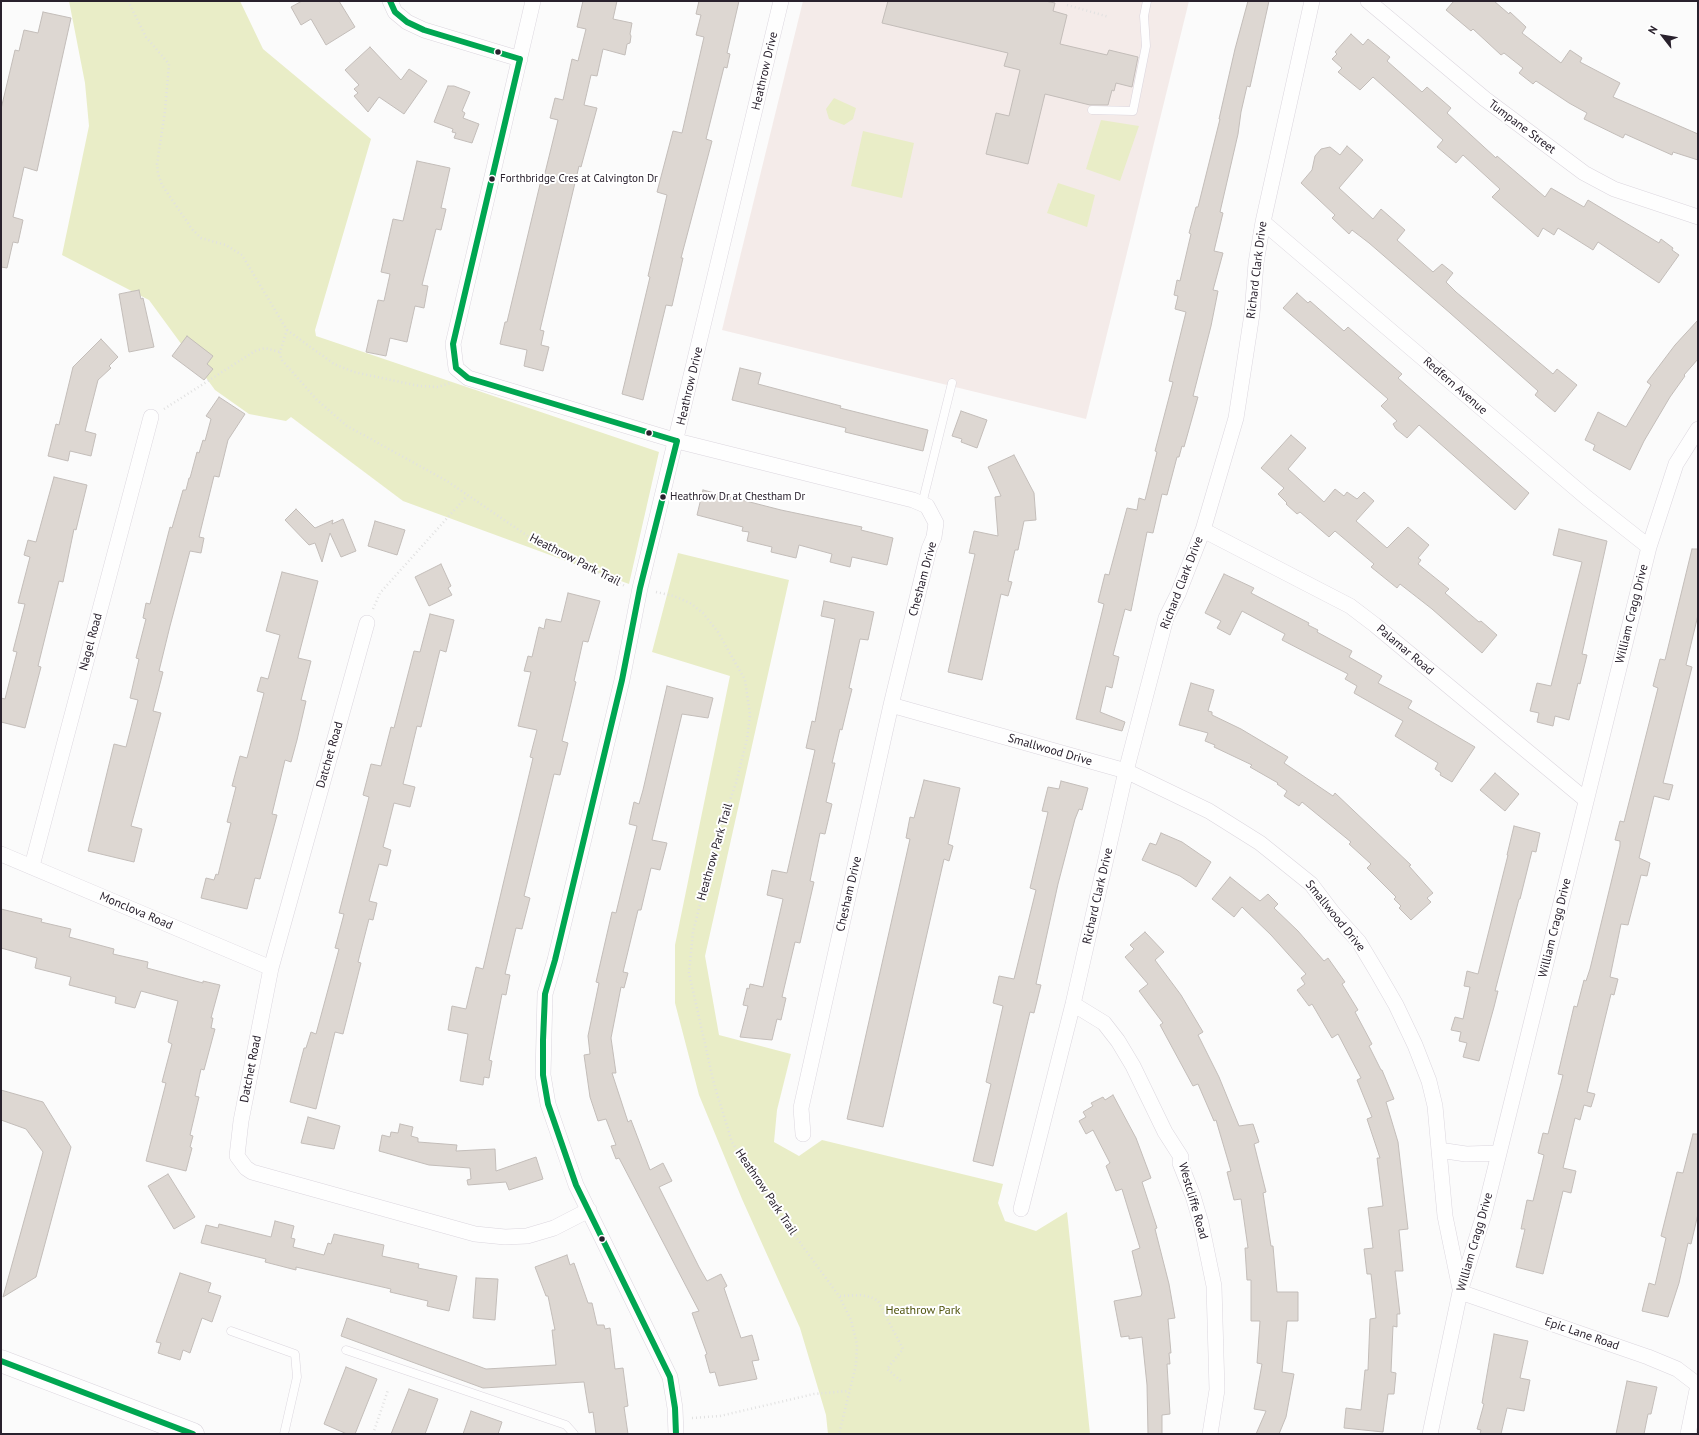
<!DOCTYPE html>
<html>
<head>
<meta charset="utf-8">
<style>
	body { margin:0 }
	#map { position:relative; width:1699px; height:1435px; overflow:hidden; background:#fbfbfb; font-family:"PT Sans",sans-serif }
	canvas { display:block }
	.frame { position:absolute; inset:0; border:2px solid #29212d; pointer-events:none }
	.north { position:absolute; left:1643px; top:16px; width:40px; height:40px; -webkit-text-stroke:3px #fff; paint-order:stroke; rotate:301deg; font-size:11px; font-weight:700; line-height:16px; text-align:center; color:#29212d }
	.north::after { content:''; display:block; margin:auto; width:14px; height:18px; background:#29212d; clip-path:polygon(50% 0,100% 100%,50% 72%,0 100%) }
</style>
</head>
<body>
<div id="map">
<canvas width="1699" height="1435"></canvas>
<div class="frame"></div>
<div class="north">N</div>
</div>
<script>
const ctx = document.querySelector('canvas').getContext('2d');
ctx.lineJoin = 'round';
function fill(path, color) {
  ctx.fillStyle = color;
  ctx.fill(path, 'evenodd');
}
function shape(rows) {
  const path = new Path2D();
  for (const r of rows) {
    path.moveTo(r[0], r[1]);
    for (let i = 2; i < r.length; i += 2) path.lineTo(r[i], r[i + 1]);
  }
  return path;
}
function stroke(path, color, width, dash) {
  ctx.strokeStyle = color;
  ctx.lineWidth = width;
  ctx.lineCap = dash ? 'butt' : 'round';
  ctx.setLineDash(dash || []);
  ctx.stroke(path);
}
function label(font, color, halo, rows, align = 'center') {
  ctx.font = font + ' "PT Sans",sans-serif';
  ctx.lineWidth = 4;
  ctx.setLineDash([]);
  ctx.textBaseline = 'middle';
  ctx.strokeStyle = halo;
  ctx.fillStyle = color;
  for (const [text, x, y, turn = 0] of rows) {
    ctx.save();
    ctx.translate(x, y);
    ctx.rotate((+turn || 0) * Math.PI / 180);
    ctx.textAlign = isNaN(turn) ? turn : align;
    if (halo) ctx.strokeText(text, 0, 0);
    ctx.fillText(text, 0, 0);
    ctx.restore();
  }
}
fill(shape([
	[803,1,1189,1,1086,419,722,330]
]), '#f4ebe9');
fill(shape([
	[69,1,240,1,263,49,371,139,315,330,316,336,659,452,629,584,403,501,291,417,286,421,249,414,215,390,149,300,62,255,89,126,85,83],
	[834,98,856,108,853,119,844,125,829,119,826,109],
	[1101,120,1139,126,1120,181,1086,169],
	[863,131,914,143,902,198,851,186],
	[1058,183,1095,195,1087,227,1047,213],
	[678,553,789,580,705,956,719,1035,791,1054,777,1110,774,1142,799,1156,822,1140,1003,1184,998,1203,1005,1221,1036,1231,1067,1212,1090,1434,828,1434,826,1415,800,1328,742,1199,699,1095,675,1003,675,945,730,676,652,652]
]), '#e9edc7');
const building = shape([
	[302,1,339,1,355,27,326,45,311,19,301,25,291,7,302,1],
	[583,1,617,1,613,19,632,23,630,34,631,36,630,43,627,44,625,55,603,49,597,76,591,75,584,105,597,108,581,167,579,166,540,330,544,331,541,345,549,347,543,371,524,366,527,350,500,344,505,322,507,322,542,176,544,177,558,120,550,118,555,98,563,100,572,59,578,61,586,29,577,27,583,1],
	[699,1,739,1,727,53,730,54,727,68,724,67,706,139,712,141,681,258,683,258,672,306,666,305,643,400,622,394,650,277,648,276,667,195,657,192,673,131,682,133,704,37,696,35,701,15,696,14,699,1],
	[888,1,1045,1,1055,3,1053,11,1067,15,1060,44,1107,55,1109,50,1138,57,1132,87,1116,83,1114,91,1112,90,1108,105,1090,105,1045,94,1028,164,986,154,996,113,1009,116,1020,70,1004,66,1008,53,882,23,888,1],
	[1248,1,1269,1,1250,87,1247,86,1241,112,1238,134,1220,212,1223,213,1214,251,1223,253,1213,290,1218,291,1211,326,1193,396,1198,397,1184,447,1182,446,1179,457,1177,457,1167,495,1162,494,1153,533,1147,532,1131,611,1125,609,1113,655,1119,657,1112,688,1106,686,1100,712,1125,722,1122,731,1076,719,1104,604,1098,602,1105,574,1109,575,1127,508,1137,510,1139,498,1145,500,1157,452,1155,451,1173,382,1169,381,1186,312,1175,309,1178,296,1174,295,1177,280,1180,281,1191,234,1189,233,1196,207,1198,207,1220,119,1219,119,1235,49,1248,1],
	[1454,1,1494,1,1509,14,1510,12,1526,27,1522,33,1561,63,1570,50,1582,58,1580,62,1620,83,1613,97,1698,134,1698,160,1673,152,1672,155,1625,134,1623,138,1584,119,1587,113,1569,103,1536,81,1533,84,1519,73,1523,68,1504,53,1501,55,1473,29,1471,31,1446,10,1454,1],
	[43,12,71,18,37,171,24,167,13,217,23,220,18,243,13,242,7,268,1,267,1,109,15,50,19,51,24,30,38,33,43,12],
	[1351,34,1363,45,1368,39,1390,57,1387,61,1422,92,1427,87,1451,108,1447,113,1496,158,1497,156,1545,197,1551,188,1584,207,1588,200,1659,243,1661,239,1673,248,1672,250,1679,255,1659,283,1598,242,1593,250,1558,228,1554,235,1543,228,1538,237,1492,197,1500,189,1463,155,1456,163,1437,147,1443,140,1373,77,1360,90,1338,72,1342,68,1332,59,1337,54,1335,52,1351,34],
	[370,47,401,80,409,69,427,81,404,114,379,97,368,112,354,96,358,93,354,89,359,85,345,70,370,47],
	[448,86,454,86,470,92,462,111,465,113,463,118,479,124,472,143,454,138,456,133,452,132,453,129,434,122,448,86],
	[1347,146,1363,160,1339,188,1373,219,1381,209,1405,230,1397,240,1433,272,1442,264,1453,273,1446,282,1456,292,1553,374,1557,369,1577,385,1555,412,1535,395,1538,391,1450,313,1369,243,1352,230,1349,234,1332,218,1335,215,1301,183,1312,170,1315,156,1321,149,1330,147,1340,155,1347,146],
	[417,161,450,168,441,208,446,209,441,230,436,229,422,285,428,286,424,308,415,306,407,342,390,338,386,356,366,352,378,300,384,301,390,274,381,272,393,219,403,221,417,161],
	[139,290,141,299,143,298,154,347,129,352,119,294,139,290],
	[1297,293,1308,303,1310,301,1344,331,1348,327,1380,355,1402,374,1398,378,1529,493,1515,510,1419,425,1407,438,1396,429,1393,424,1397,421,1381,406,1388,399,1283,308,1297,293],
	[1698,320,1698,359,1684,375,1685,376,1670,397,1644,441,1630,470,1593,450,1595,445,1585,440,1598,412,1626,427,1651,385,1647,382,1675,345,1698,320],
	[187,336,213,356,207,364,213,369,204,380,172,356,187,336],
	[101,339,118,357,109,366,111,368,98,380,85,431,96,434,91,456,70,451,68,461,48,456,56,424,59,425,73,367,101,339],
	[740,368,761,373,758,384,841,406,840,408,928,430,923,451,845,432,846,428,732,400,740,368],
	[219,397,245,414,228,440,219,477,214,476,199,537,204,538,201,553,190,551,170,626,159,671,163,672,153,711,161,713,131,826,142,829,134,862,88,851,114,744,126,747,138,700,130,698,139,659,136,658,146,619,143,618,146,603,150,604,170,527,172,528,183,490,186,490,189,478,190,478,197,452,199,453,203,440,205,441,211,419,206,416,219,397],
	[961,411,987,420,977,448,961,442,962,439,952,436,961,411],
	[1291,435,1306,448,1288,469,1324,502,1335,489,1344,496,1347,492,1357,499,1364,492,1374,501,1356,521,1387,548,1408,527,1429,545,1418,558,1421,560,1418,564,1449,589,1445,593,1479,622,1481,621,1497,635,1482,653,1432,609,1400,584,1397,588,1371,567,1374,564,1335,531,1329,537,1300,512,1297,514,1286,504,1287,503,1278,494,1284,488,1261,468,1291,435],
	[1014,455,1034,493,1036,520,1024,521,1018,550,1015,550,1008,581,1012,582,1008,596,1001,594,982,680,948,672,975,554,969,553,974,531,998,536,995,497,1001,496,988,467,1014,455],
	[54,477,87,485,76,530,74,529,63,582,59,581,38,666,41,667,25,728,1,722,1,698,5,699,17,652,13,651,25,604,18,603,30,557,24,555,28,540,36,542,54,477],
	[703,490,781,510,862,527,861,530,893,538,887,565,852,557,850,567,830,562,832,554,799,545,796,558,771,552,772,547,747,541,749,532,742,531,743,527,697,515,703,490],
	[296,509,315,528,333,520,332,524,343,519,356,551,341,557,330,533,322,562,315,543,309,545,285,520,296,509],
	[375,521,405,530,397,555,368,546,375,521],
	[1559,529,1607,541,1582,654,1587,655,1580,684,1578,683,1569,720,1555,716,1553,726,1537,722,1539,713,1530,711,1537,683,1551,686,1582,562,1553,555,1559,529],
	[1692,549,1698,549,1698,615,1686,665,1692,667,1663,783,1673,785,1669,800,1654,796,1639,858,1650,863,1647,876,1641,875,1628,925,1621,924,1610,977,1618,979,1614,995,1611,994,1587,1092,1595,1094,1591,1107,1584,1105,1580,1120,1575,1118,1563,1168,1576,1171,1571,1193,1563,1191,1543,1274,1516,1267,1525,1229,1521,1229,1527,1200,1533,1201,1544,1155,1538,1153,1543,1133,1548,1134,1563,1075,1558,1074,1574,1006,1577,1007,1584,980,1586,981,1590,969,1620,846,1620,841,1615,840,1620,821,1624,822,1658,688,1653,686,1660,659,1665,660,1692,549],
	[441,564,451,586,448,588,452,595,429,606,415,577,441,564],
	[282,572,318,581,298,658,311,661,301,700,306,701,297,740,291,762,285,760,272,814,277,815,260,879,255,878,247,909,201,898,206,878,214,880,216,874,218,875,231,823,227,822,236,787,232,786,240,756,247,758,264,693,257,691,261,677,268,679,280,635,266,631,282,572],
	[1224,574,1254,588,1251,593,1309,623,1308,625,1318,630,1317,632,1352,651,1349,657,1382,676,1378,683,1412,701,1408,708,1475,747,1452,782,1440,775,1441,773,1435,769,1438,763,1395,736,1403,721,1354,693,1357,686,1345,679,1348,674,1282,640,1285,634,1242,611,1230,635,1217,628,1221,621,1205,613,1224,574],
	[568,593,600,601,588,642,583,641,579,659,574,681,576,682,562,741,568,743,560,775,554,774,524,896,530,898,522,929,516,928,505,974,510,975,506,995,502,994,489,1060,492,1061,489,1078,484,1077,483,1085,460,1081,468,1034,448,1030,452,1006,466,1009,476,967,483,969,533,758,530,757,537,730,518,726,531,672,524,671,528,656,532,657,539,627,544,629,546,619,561,622,568,593],
	[824,601,874,612,868,640,860,639,849,688,852,689,848,705,842,730,840,729,832,763,835,763,826,802,832,804,825,834,820,833,810,881,814,882,800,943,795,942,782,997,786,998,781,1020,777,1019,772,1040,740,1037,748,1006,743,1005,747,988,749,989,750,984,763,987,783,899,767,895,772,870,787,873,815,750,806,748,812,721,815,722,835,619,821,616,824,601],
	[430,614,454,620,446,652,440,650,421,727,417,726,403,784,415,787,410,807,394,803,383,847,391,850,387,866,379,864,369,901,377,903,373,920,369,919,358,962,361,963,343,1034,335,1032,316,1109,290,1102,304,1048,306,1048,311,1032,316,1034,339,949,335,948,344,914,339,913,369,797,363,795,371,764,381,766,391,727,394,728,414,651,420,652,430,614],
	[1191,683,1214,690,1208,711,1212,712,1212,715,1241,729,1288,757,1284,763,1333,796,1335,793,1411,865,1409,866,1433,893,1427,898,1431,902,1411,920,1399,908,1401,906,1394,899,1396,897,1367,868,1371,864,1349,844,1351,842,1302,802,1299,806,1284,796,1287,791,1277,784,1278,783,1250,767,1252,765,1214,747,1215,745,1205,741,1208,733,1179,725,1191,683],
	[667,686,713,698,708,718,682,714,652,840,667,843,660,870,651,868,641,910,638,910,623,972,628,973,624,988,621,987,611,1038,616,1073,612,1073,628,1122,631,1120,650,1170,663,1163,672,1181,659,1187,699,1267,707,1281,721,1274,727,1286,724,1288,741,1338,752,1335,759,1360,752,1361,757,1379,719,1386,715,1372,710,1373,705,1355,707,1354,692,1313,699,1311,619,1158,616,1159,611,1146,616,1145,606,1119,598,1121,590,1097,584,1055,590,1054,588,1036,599,983,596,982,612,912,616,913,637,826,629,824,634,802,639,804,643,790,667,686],
	[1495,773,1519,794,1505,811,1480,790,1495,773],
	[924,780,960,788,948,844,953,846,949,861,944,859,883,1127,847,1119,910,839,906,838,910,817,914,818,924,780],
	[1061,781,1088,788,1082,810,1079,809,1075,819,1058,884,1036,984,1041,985,1034,1013,1030,1012,993,1166,973,1161,991,1084,986,1082,1003,1006,993,1003,999,976,1014,979,1036,890,1030,888,1048,812,1042,811,1048,787,1059,789,1061,781],
	[1514,826,1540,833,1536,852,1532,851,1520,899,1519,899,1495,991,1498,991,1494,1007,1479,1061,1463,1057,1467,1043,1459,1041,1461,1032,1451,1030,1455,1017,1463,1019,1470,987,1464,986,1467,971,1478,974,1508,855,1507,855,1514,826],
	[1161,833,1182,842,1211,862,1196,887,1180,876,1142,860,1150,843,1156,845,1161,833],
	[1230,877,1260,901,1268,894,1278,904,1274,908,1298,931,1324,961,1328,958,1345,982,1342,984,1358,1010,1355,1012,1372,1044,1369,1046,1381,1070,1382,1070,1394,1099,1386,1102,1398,1142,1408,1229,1399,1230,1403,1271,1395,1271,1400,1314,1397,1314,1397,1327,1393,1326,1391,1372,1396,1373,1394,1394,1388,1394,1383,1432,1344,1428,1346,1408,1361,1410,1365,1370,1368,1370,1370,1319,1376,1318,1371,1274,1367,1274,1364,1249,1373,1248,1368,1208,1383,1206,1377,1158,1380,1158,1367,1119,1372,1117,1357,1080,1361,1078,1338,1034,1332,1038,1312,1004,1309,1006,1297,990,1305,984,1301,978,1306,974,1271,935,1242,907,1234,917,1212,899,1230,877],
	[1,909,42,919,41,922,71,929,69,937,114,949,113,954,148,962,147,968,203,983,203,981,220,985,211,1018,213,1018,211,1028,215,1029,204,1070,201,1069,195,1096,199,1097,190,1135,193,1136,190,1147,192,1148,186,1171,146,1161,166,1083,162,1082,172,1044,168,1042,178,1001,141,991,135,1008,115,1003,116,997,69,985,71,977,35,968,37,958,1,948,1,909],
	[1145,932,1164,952,1155,960,1181,995,1203,1032,1198,1035,1219,1077,1239,1126,1253,1124,1259,1142,1254,1144,1266,1192,1263,1193,1271,1246,1273,1246,1277,1292,1298,1292,1298,1321,1287,1321,1282,1372,1294,1374,1286,1417,1279,1434,1256,1434,1266,1411,1254,1409,1262,1364,1257,1363,1260,1321,1251,1321,1251,1280,1247,1280,1245,1248,1248,1248,1241,1199,1234,1200,1227,1172,1231,1171,1216,1120,1214,1121,1198,1084,1193,1086,1160,1025,1163,1023,1139,991,1148,984,1125,957,1134,949,1130,945,1145,932],
	[1,1090,43,1102,71,1147,36,1277,3,1297,43,1152,26,1129,1,1120,1,1090],
	[1113,1095,1136,1138,1151,1178,1142,1182,1157,1228,1155,1229,1169,1284,1175,1318,1168,1319,1171,1353,1169,1353,1170,1364,1167,1364,1170,1414,1162,1415,1162,1434,1148,1434,1147,1385,1142,1337,1129,1339,1129,1336,1121,1337,1114,1301,1141,1296,1142,1293,1132,1251,1140,1248,1122,1189,1116,1191,1106,1166,1110,1163,1093,1130,1086,1134,1079,1121,1086,1117,1083,1112,1093,1106,1091,1103,1103,1097,1105,1100,1113,1095],
	[308,1117,340,1126,334,1149,301,1143,308,1117],
	[400,1124,413,1127,411,1136,418,1138,418,1142,457,1145,456,1151,495,1149,496,1171,536,1157,543,1179,509,1190,506,1182,468,1185,467,1180,471,1179,470,1168,429,1165,379,1151,382,1135,390,1137,391,1132,398,1133,400,1124],
	[1693,1134,1698,1134,1698,1214,1691,1244,1688,1243,1679,1283,1668,1317,1642,1311,1649,1283,1655,1285,1666,1238,1661,1236,1677,1172,1683,1173,1693,1134],
	[168,1174,195,1217,174,1229,148,1186,168,1174],
	[275,1221,294,1226,291,1238,295,1239,293,1247,324,1255,328,1243,331,1244,334,1234,384,1245,382,1256,419,1264,418,1268,457,1276,449,1311,427,1306,428,1301,390,1292,391,1289,296,1267,296,1270,265,1262,266,1259,201,1243,206,1225,218,1228,219,1224,271,1237,275,1221],
	[567,1255,570,1265,574,1263,588,1303,592,1303,597,1325,604,1325,605,1329,610,1328,615,1369,623,1368,628,1406,624,1407,628,1434,596,1434,593,1412,589,1413,584,1382,483,1388,341,1336,347,1318,486,1369,556,1365,552,1330,555,1330,548,1296,546,1296,535,1267,567,1255],
	[180,1273,211,1283,208,1292,221,1296,212,1322,202,1318,190,1353,183,1350,180,1360,158,1353,161,1343,156,1342,180,1273],
	[476,1278,498,1279,495,1320,473,1318,476,1278],
	[1494,1334,1528,1341,1520,1378,1530,1380,1524,1411,1507,1408,1501,1434,1480,1434,1481,1430,1477,1429,1484,1404,1482,1403,1494,1334],
	[346,1367,377,1379,355,1434,347,1434,324,1424,346,1367],
	[1627,1381,1657,1387,1651,1414,1648,1414,1644,1434,1616,1434,1627,1381],
	[409,1389,438,1399,425,1434,391,1434,409,1389],
	[471,1411,502,1422,498,1434,463,1434,471,1411]
]);
fill(building, '#ddd7d2');
stroke(building, '#c3bdb9', 1);
const lane = shape([
	[1092,110,1133,111,1146,46,1144,16,1147,1],
	[922,504,952,383],
	[231,1331,295,1354,297,1377,284,1434],
	[346,1350,566,1425,574,1434]
]);
const street = shape([
	[390,1,395,12,407,22,424,30,520,59],
	[533,1,453,344,456,368,468,378,677,441,913,500,927,506,936,523,934,537,929,549,891,705,801,1108,803,1134],
	[1368,1,1485,99,1584,173,1614,189,1698,217],
	[1263,222,1587,498,1649,547],
	[1203,530,1350,606,1375,625,1586,800],
	[367,623,271,968,241,1121,237,1156,246,1168,252,1172,475,1234,505,1237,527,1236,554,1228,589,1210],
	[891,705,1126,771,1209,811,1260,843,1311,884,1333,913,1359,942,1377,972,1396,1005,1415,1045,1429,1081,1435,1106,1445,1216,1460,1289],
	[1,854,271,968],
	[32,866,151,417],
	[1073,1004,1104,1023,1118,1041,1133,1066,1165,1132,1181,1157,1180,1163,1193,1196,1201,1223,1214,1286,1217,1390,1210,1434],
	[1439,1150,1466,1154,1499,1153],
	[1021,1209,1073,1004,1126,771,1166,618,1178,594,1203,530,1236,418,1252,314,1256,263,1263,222,1312,1],
	[1460,1292,1648,1357,1677,1369,1698,1385],
	[676,1434,675,1408,670,1377,576,1185,548,1104,543,1075,545,994,555,960,622,680,640,588,781,1],
	[1430,1434,1460,1292,1484,1214,1649,547,1676,464,1698,429],
	[1688,1434,1698,1385]
]);
const secondary = shape([
	[1,1361,193,1434]
]);
stroke(lane, '#dbd6de', 9);
stroke(street, '#dbd6de', 16);
stroke(secondary, '#dbd6de', 23);
stroke(shape([
	[128,1,146,37,169,64,165,111,157,164,158,174,162,185,192,229,201,238,226,245,242,255,287,330,280,352,281,359,317,400,347,426,447,481,538,543,625,586],
	[1067,5,1109,17],
	[287,330,334,364,354,372,419,386,438,387,450,383],
	[164,409,255,351,265,348,280,352],
	[656,592,674,596,690,603,703,613,718,632,745,680,750,715,747,739,736,783,717,837,693,932,689,973,714,1084,732,1142,758,1185,839,1296,851,1320,857,1344,856,1365,839,1434],
	[373,609,380,593,467,496],
	[840,1296,860,1295,871,1297,878,1301,903,1349,887,1369,901,1381],
	[692,1418,720,1416,814,1394,848,1391],
	[373,1434,388,1390]
]), '#e1e1e1', 2.5, [1, 3]);
stroke(lane, '#fefefe', 8);
stroke(street, '#fefefe', 15);
stroke(secondary, '#fefefe', 22);
stroke(shape([
	[390,1,395,12,407,22,424,30,520,59],
	[520,59,453,344,456,368,468,378,677,441],
	[1,1361,193,1434],
	[676,1434,675,1408,670,1377,576,1185,548,1104,543,1075,543,1040,545,994,555,960,622,680,640,588,677,441]
]), '#00a651', 6);
for (const [x, y, r, color] of [
	[498,52,3.5,"#29212d"],
	[492,179,3.5,"#29212d"],
	[649,433,3.5,"#29212d"],
	[663,497,3.5,"#29212d"],
	[602,1239,3.5,"#29212d"]
]) {
  const dot = new Path2D();
  dot.arc(x, y, r, 0, 2 * Math.PI);
  ctx.fillStyle = color;
  ctx.fill(dot);
  stroke(dot, '#fff', 1.5);
}
label('11px', '#29212d', '#fff', [
	["Forthbridge Cres at Calvington Dr",500,179],
	["Heathrow Dr at Chestham Dr",670,497]
], 'left');
label('12px', '#29212d', '#fff', [
	["Heathrow Drive",765,71,-77],
	["Tumpane Street",1522,127,37],
	["Richard Clark Drive",1257,270,-83],
	["Heathrow Drive",690,386,-77],
	["Redfern Avenue",1455,386,41],
	["Heathrow Park Trail",575,560,27],
	["Chesham Drive",923,579,-75],
	["Richard Clark Drive",1182,583,-69],
	["William Cragg Drive",1632,614,-76],
	["Nagel Road",91,642,-75],
	["Palamar Road",1405,650,40],
	["Smallwood Drive",1050,750,16],
	["Datchet Road",330,755,-74],
	["Heathrow Park Trail",715,852,-74],
	["Chesham Drive",849,894,-77],
	["Richard Clark Drive",1098,896,-77],
	["Monclova Road",136,911,23],
	["Smallwood Drive",1335,916,51],
	["William Cragg Drive",1555,928,-76],
	["Datchet Road",251,1069,-79],
	["Heathrow Park Trail",766,1192,56],
	["Westcliffe Road",1193,1201,74],
	["William Cragg Drive",1475,1242,-74],
	["Epic Lane Road",1582,1334,19]
]);
label('12px', '#51550f', '#fff', [
	["Heathrow Park",923,1311]
]);
</script>
</body>
</html>
